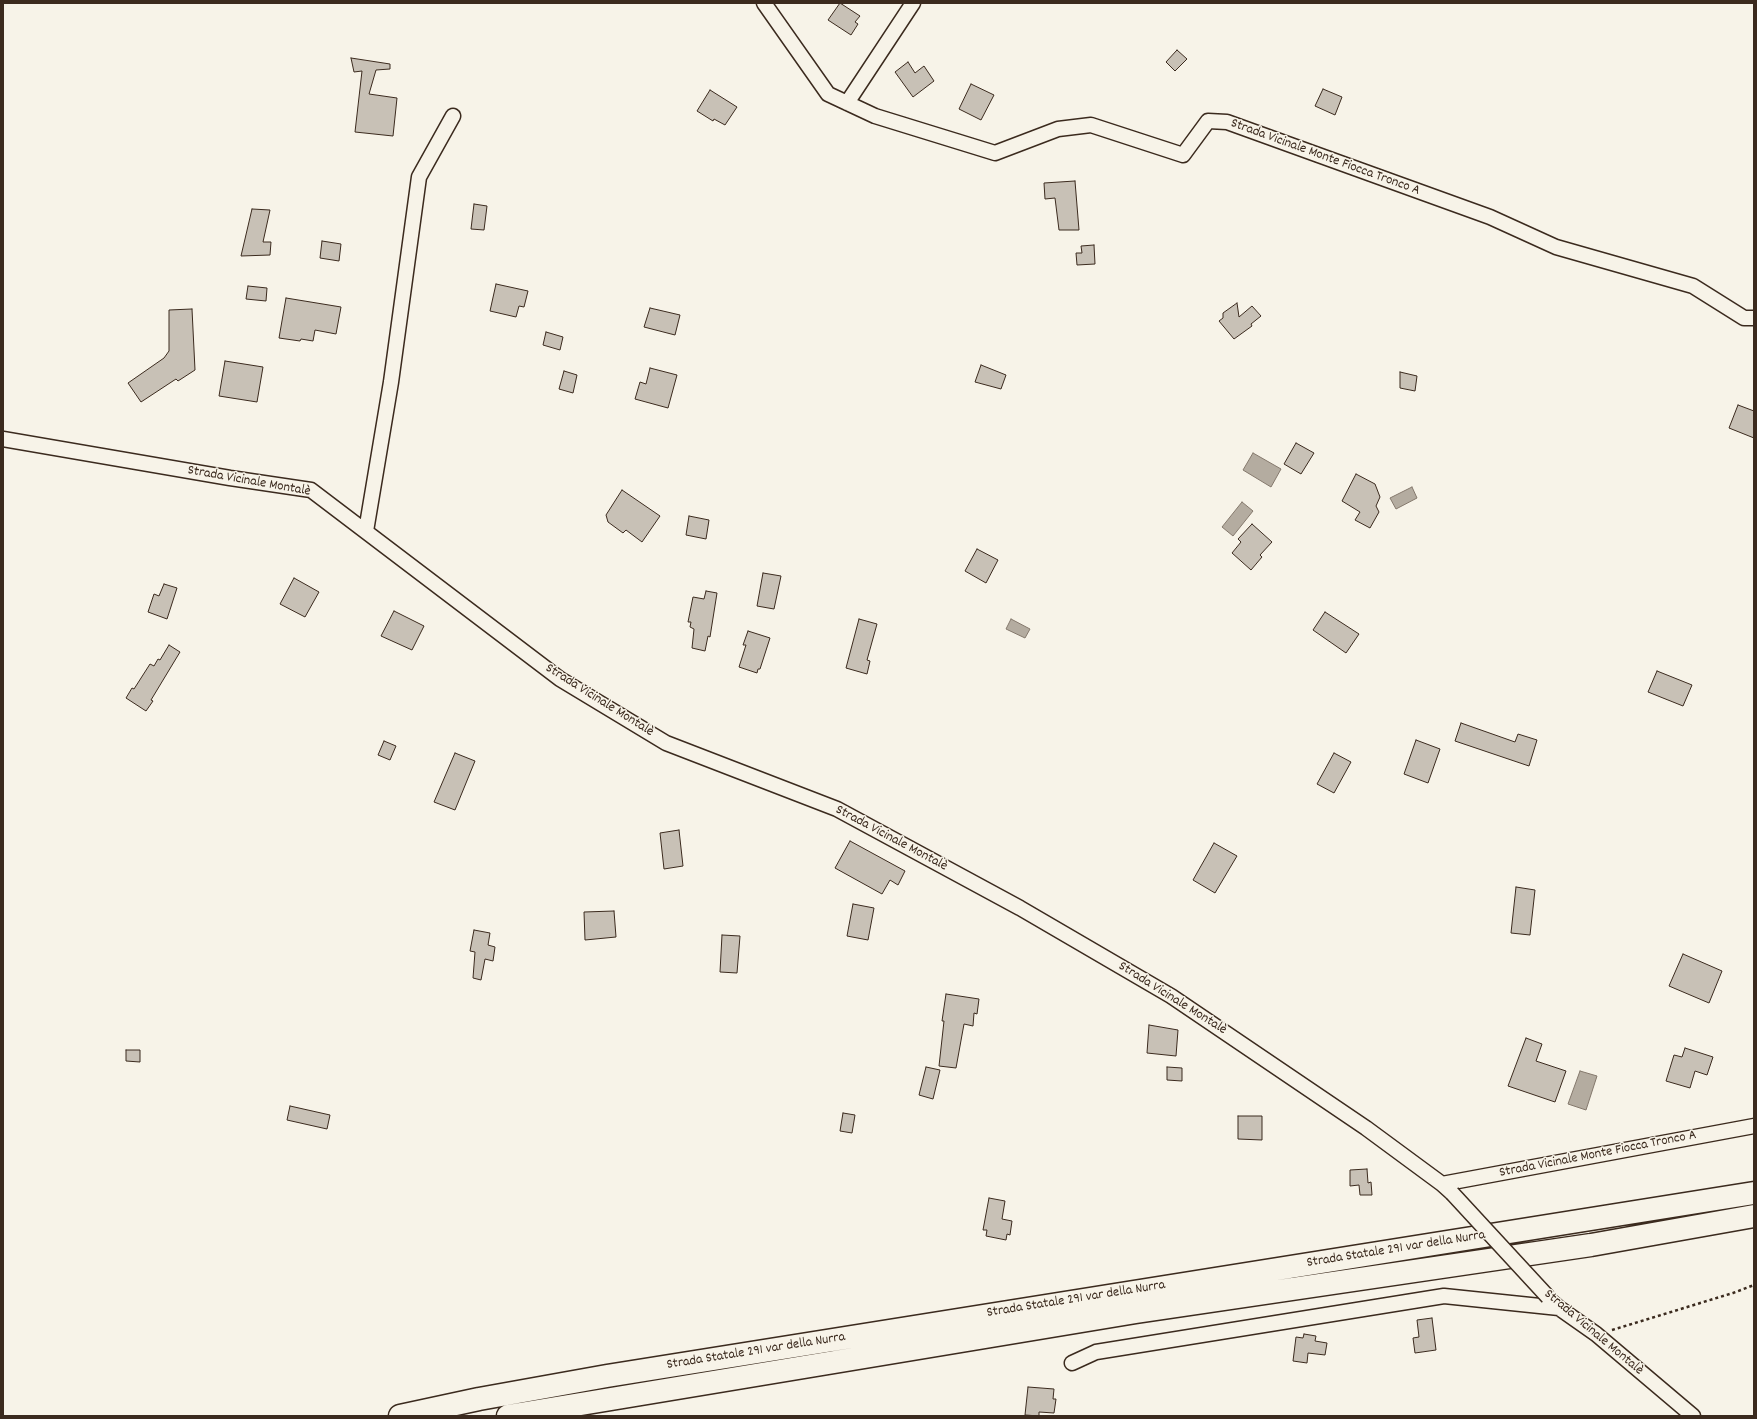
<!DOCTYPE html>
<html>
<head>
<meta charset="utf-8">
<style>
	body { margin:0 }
	#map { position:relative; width:1757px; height:1419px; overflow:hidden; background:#f7f3e8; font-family:Dekko,sans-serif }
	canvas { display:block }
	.frame { position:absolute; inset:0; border:4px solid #3b2a1e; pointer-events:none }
</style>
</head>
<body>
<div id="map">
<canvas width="1757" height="1419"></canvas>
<div class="frame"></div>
</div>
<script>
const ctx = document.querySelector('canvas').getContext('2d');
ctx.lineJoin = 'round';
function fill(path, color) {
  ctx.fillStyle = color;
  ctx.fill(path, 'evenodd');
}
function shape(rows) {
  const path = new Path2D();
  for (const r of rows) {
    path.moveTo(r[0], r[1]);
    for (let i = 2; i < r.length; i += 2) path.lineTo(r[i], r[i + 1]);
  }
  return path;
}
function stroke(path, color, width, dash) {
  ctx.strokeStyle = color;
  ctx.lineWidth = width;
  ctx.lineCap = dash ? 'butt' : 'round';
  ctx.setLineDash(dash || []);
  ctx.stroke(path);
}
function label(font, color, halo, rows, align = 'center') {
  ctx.font = font + ' Dekko,sans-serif';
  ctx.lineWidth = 3;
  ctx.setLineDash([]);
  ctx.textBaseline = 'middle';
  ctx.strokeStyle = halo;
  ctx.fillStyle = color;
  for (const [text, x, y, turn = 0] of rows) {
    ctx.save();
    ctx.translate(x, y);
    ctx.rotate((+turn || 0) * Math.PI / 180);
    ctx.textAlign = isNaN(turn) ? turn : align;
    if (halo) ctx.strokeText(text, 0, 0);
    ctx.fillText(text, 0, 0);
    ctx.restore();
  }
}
const water = shape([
	[1253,453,1281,469,1271,487,1243,470,1253,453],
	[1412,487,1417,498,1396,509,1390,498,1412,487],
	[1242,502,1253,511,1233,536,1222,527,1242,502],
	[1011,619,1030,629,1025,638,1006,629,1011,619],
	[1580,1071,1597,1076,1586,1110,1568,1104,1580,1071]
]);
fill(water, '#b4aca0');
stroke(water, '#84786c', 1);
const building = shape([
	[840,3,860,16,855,22,858,24,851,35,828,20,840,3],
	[1177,50,1187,59,1175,71,1166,62,1177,50],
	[351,58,390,64,390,69,376,70,369,94,397,98,393,136,355,132,362,71,354,72,351,58],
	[908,62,915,73,924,66,934,81,913,97,895,72,908,62],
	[971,84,994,95,981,120,959,109,971,84],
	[1323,89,1342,97,1335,115,1315,106,1323,89],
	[710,90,737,107,725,125,714,119,713,121,697,111,710,90],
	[1075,181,1079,230,1059,230,1055,198,1045,199,1044,183,1075,181],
	[474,204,487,206,484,230,471,229,474,204],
	[252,209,270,210,263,242,271,242,270,255,241,256,252,209],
	[322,241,341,244,339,261,320,258,322,241],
	[1094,245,1095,264,1077,265,1076,253,1082,253,1081,246,1094,245],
	[496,284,528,291,524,307,519,306,516,317,490,311,496,284],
	[248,286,267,288,266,301,246,299,248,286],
	[286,298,341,307,336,334,315,330,313,341,301,339,300,341,279,338,286,298],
	[1237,303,1239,317,1252,306,1261,316,1251,324,1252,326,1234,339,1219,321,1223,318,1223,313,1237,303],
	[650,308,680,315,675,335,644,327,650,308],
	[192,309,195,370,178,381,176,379,141,402,128,383,164,358,169,351,169,310,192,309],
	[546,332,563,337,560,350,543,345,546,332],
	[225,361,263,367,257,402,219,396,225,361],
	[981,365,1006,375,1001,389,975,382,981,365],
	[650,368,677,375,668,408,635,399,640,382,646,384,650,368],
	[564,371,577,375,573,393,559,389,564,371],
	[1400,372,1417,376,1415,391,1400,388,1400,372],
	[1738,405,1754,411,1754,438,1729,428,1738,405],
	[1296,443,1314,453,1301,474,1284,464,1296,443],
	[1356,474,1375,484,1380,497,1376,506,1379,512,1370,528,1355,520,1360,512,1342,501,1356,474],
	[622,490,660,516,642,542,626,530,623,533,608,522,606,515,622,490],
	[689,516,709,520,706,539,686,535,689,516],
	[1252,524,1272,542,1260,555,1262,557,1251,570,1232,553,1241,542,1238,539,1252,524],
	[977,549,998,560,986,583,965,571,977,549],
	[763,573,781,576,774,609,757,606,763,573],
	[294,578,319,592,305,617,280,604,294,578],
	[164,584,177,588,167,619,148,612,154,594,159,596,164,584],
	[706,591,717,593,710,637,708,636,705,651,692,648,694,629,690,627,691,622,688,622,693,597,704,599,706,591],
	[394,611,424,626,412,650,381,636,394,611],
	[1325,612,1359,634,1346,653,1313,630,1325,612],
	[859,619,877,624,867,660,870,661,867,674,846,668,859,619],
	[748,631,770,638,760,669,758,669,757,673,739,667,746,645,743,645,748,631],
	[169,645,180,652,151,700,153,701,146,711,126,698,132,688,134,689,150,664,154,666,158,659,160,660,169,645],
	[1657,671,1692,685,1683,706,1648,692,1657,671],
	[1461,723,1515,742,1518,734,1537,740,1529,766,1455,741,1461,723],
	[1416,740,1440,749,1428,783,1404,774,1416,740],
	[384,741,396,746,390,760,378,755,384,741],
	[455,753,475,761,455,810,434,802,455,753],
	[1334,753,1351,762,1334,793,1317,784,1334,753],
	[679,830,683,866,664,869,660,833,679,830],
	[850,841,905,871,898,885,890,880,882,894,835,868,850,841],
	[1214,843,1237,856,1215,893,1193,880,1214,843],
	[1516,887,1535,890,1530,935,1511,933,1516,887],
	[853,904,874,908,868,940,847,936,853,904],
	[614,911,616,937,585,940,584,912,614,911],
	[474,930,490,933,488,945,495,947,493,961,485,959,481,980,473,978,475,952,470,951,474,930],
	[722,935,740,936,737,973,720,972,722,935],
	[1683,954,1722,971,1709,1003,1669,986,1683,954],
	[946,994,979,999,977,1014,974,1013,973,1026,964,1024,956,1068,939,1066,944,1021,942,1021,946,994],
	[1149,1025,1178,1030,1176,1056,1147,1053,1149,1025],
	[1526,1038,1542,1044,1536,1061,1566,1071,1555,1102,1508,1086,1526,1038],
	[1685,1048,1713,1057,1707,1075,1695,1071,1690,1088,1666,1081,1674,1055,1682,1057,1685,1048],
	[126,1050,140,1050,140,1062,126,1061,126,1050],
	[926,1067,940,1070,933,1099,919,1095,926,1067],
	[1167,1067,1182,1068,1182,1081,1167,1080,1167,1067],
	[290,1106,330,1115,327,1129,287,1120,290,1106],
	[843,1113,855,1115,852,1133,840,1131,843,1113],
	[1238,1116,1262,1116,1262,1140,1238,1139,1238,1116],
	[1367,1169,1368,1183,1371,1182,1372,1195,1360,1195,1359,1185,1350,1186,1350,1170,1367,1169],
	[989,1198,1005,1201,1002,1219,1012,1221,1010,1235,1007,1234,1006,1240,986,1236,987,1230,983,1230,989,1198],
	[1432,1318,1436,1350,1415,1353,1413,1338,1419,1337,1417,1320,1432,1318],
	[1304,1334,1316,1336,1315,1341,1327,1343,1325,1355,1308,1353,1307,1363,1293,1361,1296,1337,1303,1338,1304,1334],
	[1028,1387,1054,1389,1053,1399,1056,1399,1054,1413,1039,1412,1039,1416,1025,1415,1028,1387]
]);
fill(building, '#c8c1b6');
stroke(building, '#3b2a1e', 1);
const street = shape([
	[764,3,828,94,875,116,995,153,1058,129,1091,125,1183,155,1208,121,1227,122,1490,217,1556,247,1693,286,1744,318,1754,318],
	[847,103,913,3],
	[3,439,230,478,311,490,560,679,666,743,837,809,1020,908,1171,996,1366,1128,1442,1184,1452,1193],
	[366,531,391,382,419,177,453,116],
	[1442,1184,1754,1126],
	[1552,1302,1559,1308,1596,1334,1693,1416],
	[1072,1363,1096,1352,1444,1296,1559,1308]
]);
const highway = shape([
	[400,1416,479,1399,607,1376,1754,1193],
	[508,1416,1136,1312,1591,1245,1754,1216]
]);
stroke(street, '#3b2a1e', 17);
stroke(highway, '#3b2a1e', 25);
stroke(shape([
	[1612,1330,1733,1293,1754,1285]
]), '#3b2a1e', 2.5, [3, 3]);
stroke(street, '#f7f3e8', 14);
stroke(highway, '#f7f3e8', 22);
const streetBridge = shape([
	[1452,1193,1548,1297]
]);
stroke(streetBridge, '#3b2a1e', 17, []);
stroke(streetBridge, '#f7f3e8', 14);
label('14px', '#3b2a1e', '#f7f3e8', [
	["Strada Vicinale Monte Fiocca Tronco A",1325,158,20],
	["Strada Vicinale Montalè",249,482,10],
	["Strada Vicinale Montalè",599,701,32],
	["Strada Vicinale Montalè",891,839,28],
	["Strada Vicinale Montalè",1172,999,32],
	["Strada Vicinale Monte Fiocca Tronco A",1598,1155,-11],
	["Strada Statale 291 var della Nurra",1396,1250,-9],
	["Strada Statale 291 var della Nurra",1076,1300,-9],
	["Strada Vicinale Montalè",1593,1333,40],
	["Strada Statale 291 var della Nurra",756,1352,-9]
]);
</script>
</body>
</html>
